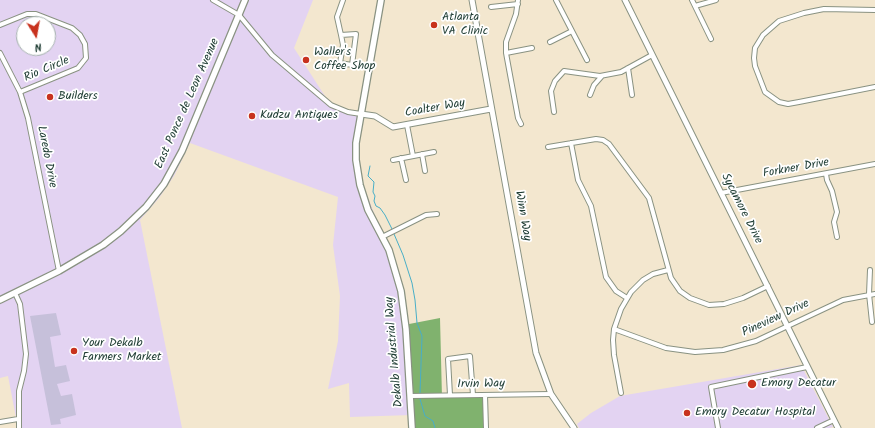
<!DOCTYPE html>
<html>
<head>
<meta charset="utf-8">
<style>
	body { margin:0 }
	#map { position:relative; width:875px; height:428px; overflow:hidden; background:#f3e7cf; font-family:Kalam,sans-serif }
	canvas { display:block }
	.north { position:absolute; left:16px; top:16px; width:40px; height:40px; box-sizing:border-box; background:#fff; border:1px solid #a5b1ae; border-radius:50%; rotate:169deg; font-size:11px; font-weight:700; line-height:16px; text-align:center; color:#1f3d34 }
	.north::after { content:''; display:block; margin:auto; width:14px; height:18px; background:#c8321e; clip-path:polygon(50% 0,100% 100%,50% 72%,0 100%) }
</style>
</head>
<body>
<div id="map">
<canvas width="875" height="428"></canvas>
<div class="north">N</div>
</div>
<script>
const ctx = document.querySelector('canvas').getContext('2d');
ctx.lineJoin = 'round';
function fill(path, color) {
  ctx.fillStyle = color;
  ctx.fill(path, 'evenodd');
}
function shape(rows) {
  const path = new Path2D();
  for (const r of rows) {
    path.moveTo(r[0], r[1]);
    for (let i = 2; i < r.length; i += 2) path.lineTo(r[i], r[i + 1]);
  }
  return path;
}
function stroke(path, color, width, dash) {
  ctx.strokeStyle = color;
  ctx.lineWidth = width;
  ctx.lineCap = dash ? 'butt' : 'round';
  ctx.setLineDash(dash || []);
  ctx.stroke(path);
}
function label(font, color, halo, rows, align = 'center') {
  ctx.font = font + ' Kalam,sans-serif';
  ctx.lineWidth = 3.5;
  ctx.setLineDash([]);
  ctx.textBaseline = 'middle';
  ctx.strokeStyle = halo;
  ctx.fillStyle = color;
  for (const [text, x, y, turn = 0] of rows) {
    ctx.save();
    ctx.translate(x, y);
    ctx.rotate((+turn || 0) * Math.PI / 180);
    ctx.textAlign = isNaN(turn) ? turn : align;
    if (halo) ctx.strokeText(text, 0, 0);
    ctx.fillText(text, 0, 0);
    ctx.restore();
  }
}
fill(shape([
	[0,0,313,0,294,48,332,107,361,115,357,157,358,172,398,275,404,325,412,415,350,417,349,383,328,389,338,341,340,296,333,245,338,197,190,143,174,176,159,198,140,220,182,428,18,428,8,376,0,378],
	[24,24,48,24,48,48,24,48],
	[801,365,833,427,829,428,579,428,577,424,591,413,620,396]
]), '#e3d3f2');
fill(shape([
	[56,313,61,335,50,337,55,367,66,365,70,381,57,384,61,396,72,394,76,415,60,419,61,424,51,425,30,316]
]), '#c6c0da');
fill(shape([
	[440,318,442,398,484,397,483,428,412,428,404,325]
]), '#80b26e');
stroke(shape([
	[370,166,368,176,374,182,373,192,375,196,374,201,376,206,380,208,385,215,392,229],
	[394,234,403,255,412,283,415,300,417,323,422,336,420,393],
	[420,399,425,416,433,421,435,428]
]), '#48aec7', 1);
const minor = shape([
	[213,0,239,15,272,55,331,105,348,112,361,114],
	[518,0,516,14,506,42,506,53,518,118,521,124],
	[556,0,587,60],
	[692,0,711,39],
	[695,6,716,0],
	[491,7,518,4],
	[875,10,824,9,804,13,779,21,763,35,755,48,754,58,755,66,765,92,779,102,788,104,799,102,875,87],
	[0,25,27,14,36,14,72,28,80,35,85,44,86,58,78,68,20,92],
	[341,35,356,34,352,65,340,63,343,45,341,35,337,17,343,0],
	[550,42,572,31],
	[0,53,20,92,28,118,59,271],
	[506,53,532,48],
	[628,68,632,95],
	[590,95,594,85,602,76],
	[554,112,551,91,555,81,564,71,600,76,621,72,652,55],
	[407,125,413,156],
	[571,143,578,180,591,206,606,277,616,291,627,298],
	[548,147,596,139,603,140,609,144,649,198,671,278,680,291,690,298,709,305,724,304,743,298,768,286],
	[422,154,425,171],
	[401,158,406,180],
	[393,160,434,152],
	[826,174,827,180,832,191,837,212,834,222,837,237],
	[721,193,875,164],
	[382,237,426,215,437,214],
	[870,270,869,294,872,322],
	[15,293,20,304,26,354,24,371,19,391,19,428],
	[614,329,666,348,695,352,723,350,756,341,843,300,875,294],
	[621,393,614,355,613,340,614,329,621,309,631,292,643,280,653,274,668,270],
	[450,395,448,359,470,356,473,395],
	[485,395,486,428],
	[411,396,551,394],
	[0,422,18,419],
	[718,428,711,387,807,367],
	[817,428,834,420]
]);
const tertiary = shape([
	[472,0,536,353,551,394,574,428],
	[625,0,838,428],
	[361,114,375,116,393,127,491,109]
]);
const secondary = shape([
	[381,0,356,143,356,160,360,185,368,210,389,250,401,291,406,329,412,428],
	[0,300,59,271,103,245,121,231,146,207,164,184,182,151,245,0]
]);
stroke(minor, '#899282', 6);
stroke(tertiary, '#899282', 7);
stroke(secondary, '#899282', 8);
stroke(minor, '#fff', 4);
stroke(tertiary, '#fff', 5);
stroke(secondary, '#fff', 5.5);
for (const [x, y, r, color] of [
	[434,25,4,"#c8321e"],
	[306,60,4,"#c8321e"],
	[50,97,4,"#c8321e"],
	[252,116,4,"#c8321e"],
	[74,351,4,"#c8321e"],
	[752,384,5,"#c8321e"],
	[687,413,4,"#c8321e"]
]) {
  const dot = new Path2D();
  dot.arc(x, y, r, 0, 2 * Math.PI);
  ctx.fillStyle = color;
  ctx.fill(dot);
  stroke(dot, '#fff', 1.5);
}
label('12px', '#1f3d34', '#fff', [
	["Atlanta",442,18],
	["VA Clinic",442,32],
	["Waller's",314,53],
	["Coffee Shop",314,67],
	["Builders",58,97],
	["Kudzu Antiques",260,116],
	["Your Dekalb",82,344],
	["Farmers Market",82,358],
	["Emory Decatur",761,384],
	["Emory Decatur Hospital",695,413]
], 'left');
label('12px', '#1f3d34', '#fff', [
	["Rio Circle",47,70,-23],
	["East Ponce de Leon Avenue",188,104,-66],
	["Coalter Way",435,109,-10],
	["Laredo Drive",46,157,79],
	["Forkner Drive",796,169,-10],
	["Sycamore Drive",741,209,63],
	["Winn Way",522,216,80],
	["Pineview Drive",776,319,-25],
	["Dekalb Industrial Way",395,352,-95],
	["Irvin Way",481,385,-1]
]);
</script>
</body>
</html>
